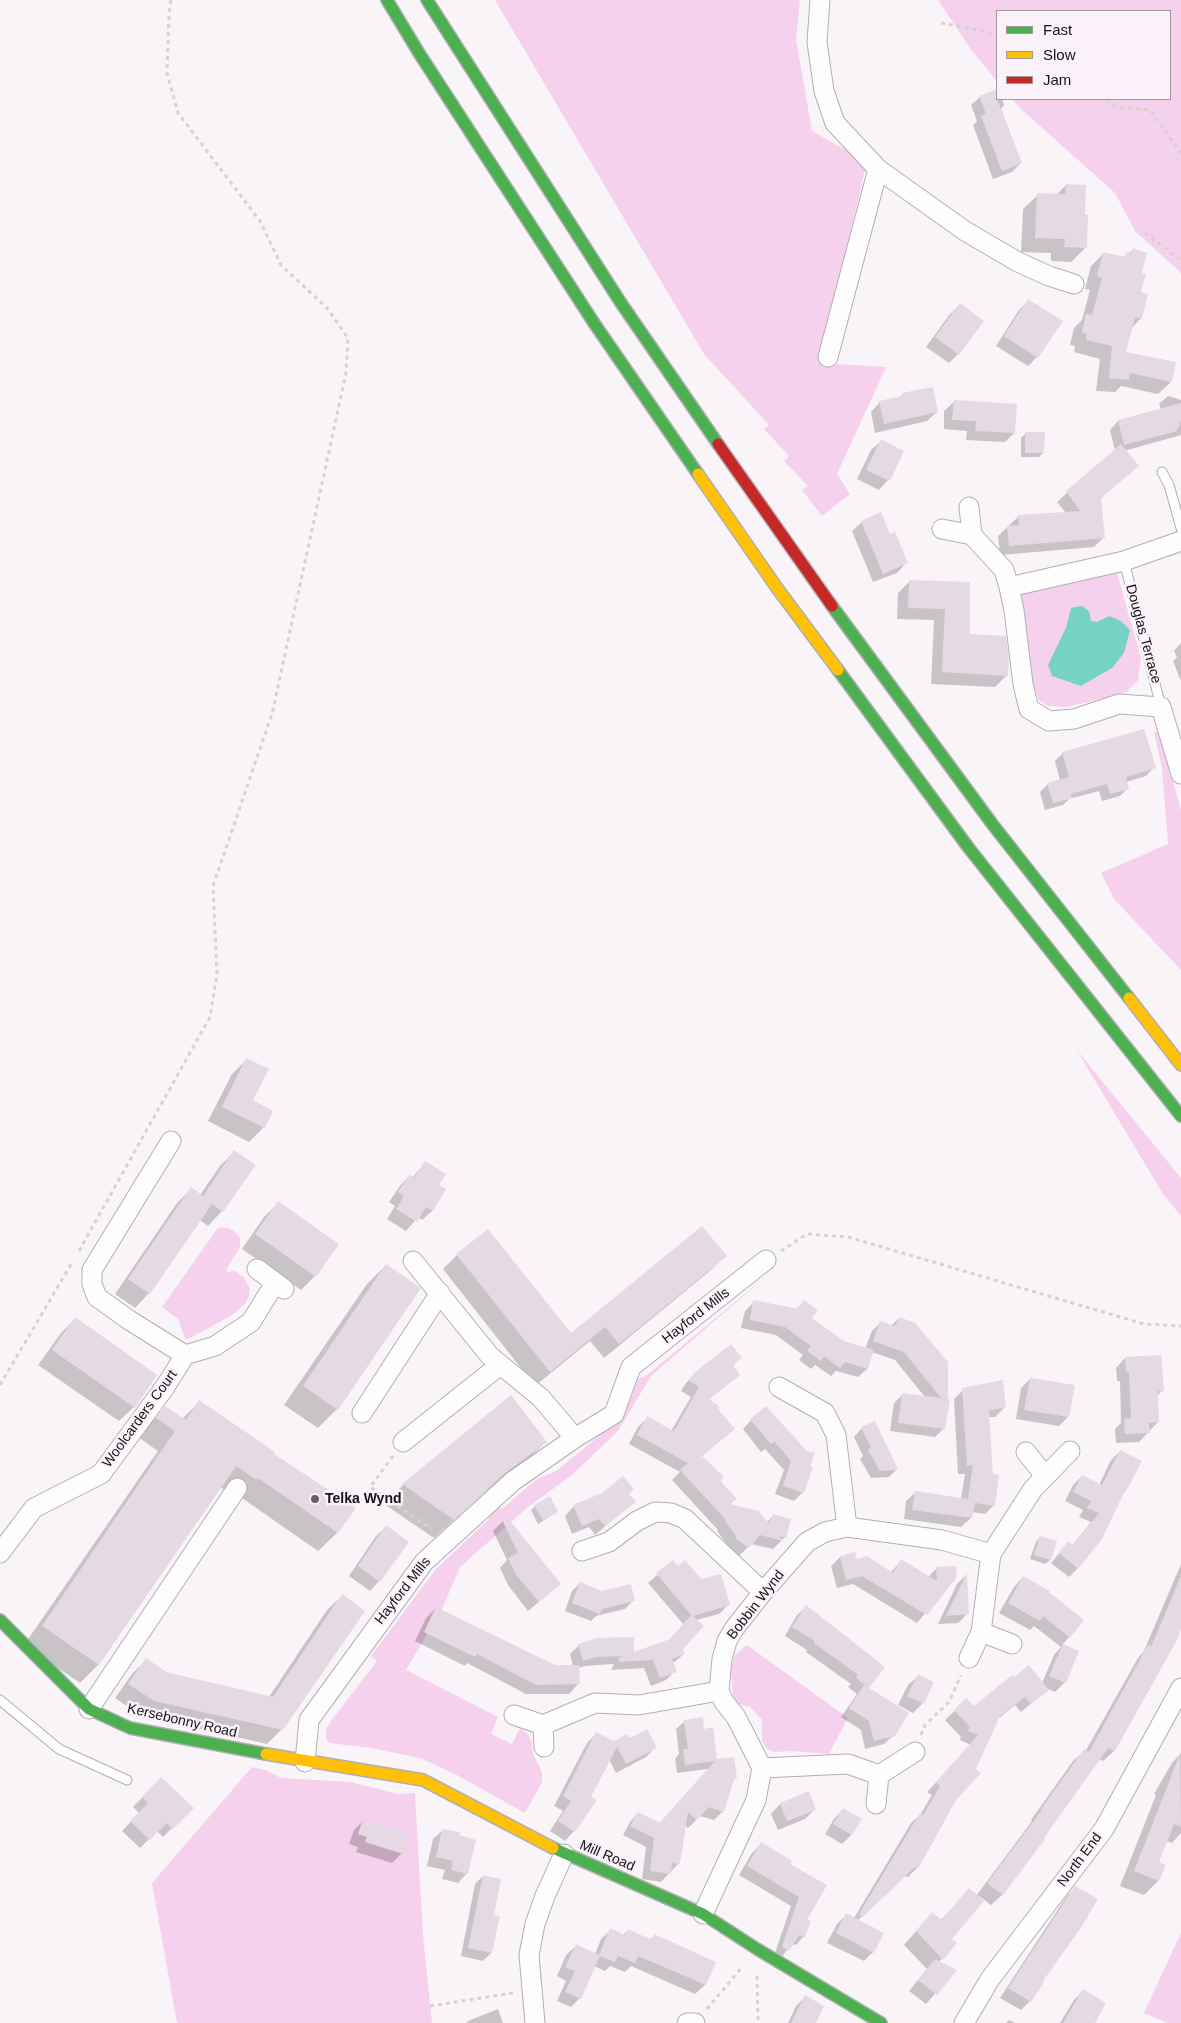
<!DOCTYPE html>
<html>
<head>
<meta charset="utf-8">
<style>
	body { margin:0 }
	#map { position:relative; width:1181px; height:2023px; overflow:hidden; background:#f9f4f8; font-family:Arial,sans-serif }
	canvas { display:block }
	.legend { position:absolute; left:996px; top:10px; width:175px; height:90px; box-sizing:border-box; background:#fbf2f9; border:1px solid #9f999e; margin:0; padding:6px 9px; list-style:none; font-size:15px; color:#151315 }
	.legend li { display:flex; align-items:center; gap:10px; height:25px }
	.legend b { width:25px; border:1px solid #9f999e }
</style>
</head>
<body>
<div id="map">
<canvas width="1181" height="2023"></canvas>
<ul class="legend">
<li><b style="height:6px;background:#4caf50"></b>Fast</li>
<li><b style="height:6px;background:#ffc107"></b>Slow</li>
<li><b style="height:6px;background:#c62828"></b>Jam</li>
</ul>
</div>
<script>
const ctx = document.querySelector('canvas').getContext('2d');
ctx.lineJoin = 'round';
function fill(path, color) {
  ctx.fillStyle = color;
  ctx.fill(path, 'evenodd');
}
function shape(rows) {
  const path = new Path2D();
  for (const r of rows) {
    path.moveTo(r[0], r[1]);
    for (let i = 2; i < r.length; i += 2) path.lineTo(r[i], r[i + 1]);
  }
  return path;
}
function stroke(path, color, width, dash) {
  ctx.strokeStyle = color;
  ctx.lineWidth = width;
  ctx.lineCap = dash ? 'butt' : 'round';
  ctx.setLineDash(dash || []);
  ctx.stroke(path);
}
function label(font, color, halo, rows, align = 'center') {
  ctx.font = font + ' Arial,sans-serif';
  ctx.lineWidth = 5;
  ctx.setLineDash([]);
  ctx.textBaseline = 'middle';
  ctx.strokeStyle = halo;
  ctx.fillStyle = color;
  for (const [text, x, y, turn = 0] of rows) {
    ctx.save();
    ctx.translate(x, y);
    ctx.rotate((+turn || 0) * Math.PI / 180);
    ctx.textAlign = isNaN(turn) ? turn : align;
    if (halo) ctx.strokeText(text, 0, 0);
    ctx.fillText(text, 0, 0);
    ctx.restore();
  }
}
fill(shape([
	[495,0,800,0,796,39,812,131,867,162,819,363,886,367,837,474,850,494,822,516,802,490,808,486,784,461,789,456,764,429,769,425,704,354],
	[938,0,1181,0,1181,273,1135,231,1115,193,1021,109,1012,99,1170,99,1170,11,997,11,997,81,972,51],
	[1116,569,1141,658,1138,680,1126,692,1092,701,1067,707,1048,706,1039,700,1030,676,1021,589],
	[1154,732,1159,732,1181,810,1181,970,1114,899,1101,873,1168,844,1162,768],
	[1076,1049,1181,1178,1181,1216,1163,1194],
	[218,1228,228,1228,234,1231,240,1238,240,1247,226,1270,229,1273,233,1270,244,1277,250,1289,249,1296,245,1304,231,1316,188,1339,185,1338,178,1319,162,1307],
	[771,1272,651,1376,618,1431,572,1475,527,1508,460,1567,442,1609,406,1670,498,1717,491,1734,512,1744,520,1728,528,1734,532,1743,533,1754,542,1772,542,1782,525,1813,455,1774,420,1758,371,1748,329,1743,326,1738,326,1729,331,1721,377,1661,371,1656,436,1569,489,1519,488,1513,496,1507,503,1508,537,1479,556,1471,615,1423,634,1393,632,1388,638,1378,644,1377,652,1371],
	[747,1645,848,1718,829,1754,791,1751,775,1752,767,1749,762,1741,762,1720,750,1707,735,1703,733,1698,731,1670,734,1656],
	[252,1767,265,1770,281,1778,351,1782,398,1794,415,1793,423,1935,432,2023,177,2023,152,1883],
	[1181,1933,1181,2023,1168,2023,1144,2013]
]), '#f5d1ed');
fill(shape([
	[1082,606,1089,611,1091,621,1097,622,1109,616,1121,621,1130,630,1124,653,1112,668,1081,686,1052,676,1048,665,1066,628,1071,608]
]), '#75d2c4');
fill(shape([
	[997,90,997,99,1002,99,1004,105,1001,109,1021,163,1012,172,993,179,973,125,977,121,971,105,980,97],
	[1066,185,1084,216,1086,247,1071,262,1051,261,1051,253,1021,252,1023,209,1038,195,1056,195],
	[1133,250,1140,274,1141,318,1131,329,1124,353,1171,382,1158,394,1121,386,1115,392,1096,391,1100,359,1074,352,1075,346,1070,345,1074,328,1082,320,1090,290,1085,289,1091,266,1104,253,1122,258],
	[1029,300,1037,357,1028,366,996,346,1019,310],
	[960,305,958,354,949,363,926,347,950,314],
	[903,394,937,412,927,421,875,433,871,412,880,402,900,398],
	[1168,396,1181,400,1181,435,1124,451,1137,466,1100,499,1103,538,1094,547,1000,555,998,536,1019,516,1066,513,1057,502,1115,450,1110,430,1118,421,1161,410,1159,404],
	[954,402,1014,433,1005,442,966,440,967,431,944,429,944,411],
	[1026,433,1043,453,1039,457,1021,457,1021,438],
	[881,441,902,451,888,480,879,490,857,479,871,450],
	[862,522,889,535,906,563,897,573,873,582,852,531],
	[909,582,969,583,969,635,1006,676,995,687,931,684,934,620,897,619,898,593],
	[1181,643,1181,681,1173,661,1177,657,1174,651],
	[1063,753,1154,767,1146,776,1126,782,1128,788,1120,796,1102,801,1099,791,1069,799,1063,805,1045,810,1040,792,1048,784,1060,781,1055,761],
	[247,1059,252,1101,272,1111,264,1127,249,1142,208,1121,232,1074],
	[234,1152,222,1211,208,1226,200,1220,149,1293,135,1308,115,1294,177,1203,191,1189,200,1195,220,1166],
	[425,1163,437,1186,444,1190,432,1211,422,1220,418,1217,406,1231,387,1219,395,1206,389,1202,400,1186,409,1176,412,1178],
	[278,1203,315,1276,301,1290,242,1249,264,1217],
	[457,1255,571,1335,725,1256,711,1270,604,1358,590,1341,535,1386,443,1269],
	[386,1265,337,1409,318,1428,284,1405,367,1284],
	[804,1301,811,1318,844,1343,865,1349,872,1331,881,1322,891,1326,899,1318,947,1362,944,1428,935,1437,890,1431,894,1403,902,1395,925,1397,895,1360,872,1352,867,1369,858,1377,836,1371,831,1376,815,1365,811,1369,799,1360,803,1355,776,1335,741,1328,745,1311,754,1302,796,1310],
	[75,1319,134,1407,119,1421,38,1365,61,1333],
	[740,1358,732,1367,739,1375,708,1400,733,1429,701,1457,735,1499,730,1505,767,1522,773,1516,785,1537,773,1549,751,1544,739,1556,727,1547,728,1546,717,1531,718,1530,672,1480,680,1472,629,1444,638,1427,647,1418,671,1431,691,1397,681,1391,686,1383,695,1374],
	[1125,1358,1162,1391,1157,1396,1158,1422,1139,1442,1116,1443,1115,1429,1121,1423,1120,1381,1117,1381,1116,1368],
	[1030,1379,1068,1417,1059,1426,1016,1419,1021,1388],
	[963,1390,1004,1408,995,1417,988,1417,994,1505,985,1514,972,1512,971,1518,961,1527,904,1519,906,1501,916,1492,961,1499,965,1474,958,1474,954,1399],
	[511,1397,546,1442,526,1461,485,1492,434,1538,384,1504,403,1485],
	[199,1402,272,1455,354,1508,337,1533,318,1551,239,1496,237,1498,220,1487,98,1665,80,1683,24,1645,158,1451,138,1437,165,1408,182,1419],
	[751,1420,806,1452,803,1492,794,1501,775,1494,784,1470,765,1449,761,1452,743,1429],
	[862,1428,897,1469,889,1477,871,1478,860,1459,863,1456,854,1437],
	[1120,1451,1127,1488,1078,1568,1069,1577,1051,1563,1068,1543,1072,1546,1091,1522,1079,1517,1083,1510,1065,1501,1073,1485,1082,1476,1099,1485,1111,1460],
	[628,1494,634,1502,595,1535,589,1527,572,1534,565,1516,574,1506],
	[535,1506,557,1512,538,1524,531,1510],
	[503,1521,560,1584,528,1611,508,1585,500,1568,507,1560,493,1531],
	[386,1527,379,1581,370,1591,349,1576,376,1536],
	[1040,1537,1050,1560,1045,1564,1030,1559,1036,1542],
	[854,1554,856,1561,890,1573,901,1561,928,1577,937,1568,956,1576,917,1623,853,1584,837,1588,831,1566,840,1557],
	[673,1561,678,1567,700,1581,728,1605,719,1614,696,1620,682,1649,684,1654,672,1664,675,1671,666,1680,651,1686,644,1668,611,1670,614,1664,585,1666,578,1668,578,1684,569,1694,526,1694,467,1663,465,1666,415,1641,426,1618,436,1608,555,1666,573,1666,570,1654,579,1645,633,1654,669,1641,684,1625,648,1583],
	[1181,1564,1181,1626,1175,1640,1114,1751,1103,1761,1099,1759,1042,1838,1044,1839,1002,1895,991,1905,979,1896,978,1898,950,1939,955,1943,939,1962,955,1971,926,2004,909,1991,927,1969,904,1945,932,1913,941,1920,969,1890,976,1896,1032,1821,1031,1820,1073,1761,1084,1751,1085,1752,1138,1658,1144,1651],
	[965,1576,968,1613,958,1623,938,1624,957,1584],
	[1023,1577,1069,1637,1062,1645,1078,1651,1065,1682,1055,1692,1048,1689,1021,1712,1015,1705,998,1719,917,1868,908,1877,905,1876,858,1920,873,1952,864,1961,827,1943,837,1924,847,1914,854,1918,911,1823,920,1815,932,1795,927,1792,971,1745,960,1740,961,1737,945,1720,966,1700,974,1708,1042,1683,1054,1655,1061,1647,1034,1626,1030,1630,999,1613,1014,1587],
	[580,1583,602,1592,633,1601,625,1609,596,1616,591,1621,565,1611,572,1591],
	[342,1596,282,1729,267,1744,140,1715,115,1698,132,1674,146,1660,166,1674,269,1697,327,1610],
	[806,1607,883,1668,867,1688,894,1735,884,1744,865,1749,861,1730,841,1717,857,1694,848,1687,851,1684,806,1652,807,1650,785,1636,797,1615],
	[918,1676,923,1703,913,1713,898,1705,908,1685],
	[685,1721,703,1730,716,1761,736,1778,731,1782,723,1811,714,1820,700,1816,688,1828,684,1825,679,1863,661,1882,642,1879,646,1847,623,1835,630,1822,638,1813,659,1824,708,1769,677,1773,675,1759,679,1754,676,1729],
	[597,1733,614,1742,629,1740,655,1748,646,1757,616,1773,609,1759,574,1831,565,1841,550,1831,563,1811,554,1806,587,1743],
	[1181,1753,1181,1833,1172,1843,1167,1841,1158,1863,1158,1881,1144,1895,1120,1886,1156,1795,1154,1794,1172,1763],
	[161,1778,192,1808,163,1837,157,1831,140,1848,122,1831,139,1813,133,1807],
	[780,1804,815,1809,805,1819,778,1830,771,1814],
	[843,1809,851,1835,842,1844,825,1834,834,1819],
	[363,1821,402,1853,392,1863,356,1852,358,1847,349,1844,354,1830],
	[443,1830,467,1873,458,1883,442,1879,445,1870,427,1866,433,1839],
	[761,1844,788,1865,825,1886,805,1920,804,1936,796,1945,792,1944,780,1959,774,1956,791,1906,739,1875,752,1853],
	[483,1876,493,1916,491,1953,483,1961,461,1956,475,1884],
	[1075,1887,1041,1982,1030,2001,1021,2010,1000,1998,1066,1897],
	[611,1930,623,1935,628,1930,650,1940,654,1936,715,1962,705,1985,695,1994,631,1966,625,1972,610,1966,605,1971,594,1966,580,1998,571,2007,557,2001,566,1981,557,1976,566,1955,576,1946,595,1954,601,1939],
	[1083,1991,1093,2023,1060,2023,1074,2000],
	[805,1997,814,2023,788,2023,796,2006],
	[498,2009,503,2023,466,2023,468,2021],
	[1009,2020,1015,2023,1006,2023]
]), '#0003');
fill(shape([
	[997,89,997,99,1022,163,1002,171,981,116,986,114,979,96],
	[1066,184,1086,185,1085,214,1088,215,1087,248,1064,247,1065,239,1035,238,1037,193,1065,194],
	[1133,248,1147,253,1142,273,1146,274,1141,292,1148,294,1142,319,1135,317,1126,352,1176,362,1172,382,1130,373,1129,380,1109,378,1112,346,1086,340,1087,334,1082,332,1086,314,1092,315,1102,278,1097,276,1103,252,1125,257,1126,252,1131,253],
	[1028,299,1063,321,1038,358,1004,336],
	[960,303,984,321,959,355,935,337],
	[933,387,938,412,884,424,879,401,903,396,902,393],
	[954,400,1017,404,1015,433,975,431,976,421,952,420],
	[1181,403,1181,420,1177,431,1124,445,1118,420],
	[1025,432,1045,432,1044,453,1025,453],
	[881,439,904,451,890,481,866,470],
	[1121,444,1139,466,1101,498,1105,538,1009,546,1007,526,1019,525,1018,515,1080,511,1066,491],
	[881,512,890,534,895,532,908,563,883,574,861,521],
	[909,580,970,582,970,634,1006,636,1009,659,1008,676,942,672,945,609,908,608],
	[1144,729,1156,768,1126,777,1129,789,1110,794,1107,784,1071,794,1072,798,1053,803,1047,783,1069,777,1062,752],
	[246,1058,269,1069,253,1100,273,1111,265,1128,222,1107],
	[234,1150,256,1165,223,1212,212,1204,150,1294,128,1279,191,1187,203,1196],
	[425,1161,446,1174,439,1185,446,1189,433,1211,426,1207,417,1222,396,1209,404,1196,398,1192,409,1175,414,1178],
	[278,1201,339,1244,316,1277,255,1234],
	[702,1226,727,1256,619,1344,605,1327,550,1372,456,1254,488,1229,571,1333],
	[386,1264,421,1288,338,1410,303,1386],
	[753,1300,798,1309,804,1300,818,1310,812,1318,844,1341,874,1350,868,1369,845,1362,840,1368,824,1356,821,1361,807,1351,811,1346,785,1327,750,1320],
	[75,1317,157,1375,135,1408,52,1350],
	[899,1317,915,1323,948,1362,948,1399,950,1399,945,1429,898,1423,902,1393,941,1398,904,1352,873,1341,880,1321,895,1326],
	[731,1344,742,1358,733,1365,740,1375,709,1399,719,1406,718,1409,735,1429,702,1456,724,1477,720,1481,737,1499,730,1504,759,1511,769,1524,773,1514,791,1519,786,1538,779,1536,783,1541,760,1535,749,1548,735,1538,736,1536,725,1521,726,1520,680,1470,688,1463,637,1435,647,1416,674,1431,699,1387,689,1381,694,1373],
	[1161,1355,1164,1391,1158,1391,1159,1422,1149,1423,1150,1433,1125,1434,1124,1419,1131,1418,1129,1372,1126,1372,1125,1357],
	[1030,1378,1075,1385,1069,1417,1024,1410],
	[1003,1380,1006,1408,989,1410,993,1474,999,1475,995,1506,975,1503,972,1518,912,1510,915,1491,968,1499,973,1465,967,1466,962,1388],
	[511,1395,547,1442,505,1473,454,1520,402,1484],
	[199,1400,275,1452,274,1454,356,1508,338,1533,258,1478,257,1480,236,1466,99,1665,42,1626,175,1431,156,1418,165,1406,186,1420],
	[766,1406,807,1451,815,1453,810,1466,813,1467,804,1493,783,1486,791,1461,775,1442,771,1444,750,1419],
	[875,1421,896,1465,898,1470,880,1471,868,1450,871,1448,861,1427],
	[1120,1450,1142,1461,1128,1488,1126,1488,1102,1539,1078,1569,1059,1553,1068,1541,1073,1545,1099,1513,1087,1508,1091,1501,1073,1492,1082,1475,1102,1485],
	[623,1476,634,1489,629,1494,636,1502,605,1526,599,1519,582,1526,573,1505,602,1493],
	[550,1496,558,1512,543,1520,534,1505],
	[507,1517,561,1584,539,1602,517,1576,508,1558,518,1553,502,1520],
	[386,1525,409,1542,380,1582,358,1566],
	[1040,1536,1057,1541,1051,1560,1034,1555],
	[855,1552,857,1559,867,1556,893,1573,901,1559,937,1581,936,1567,956,1566,957,1577,927,1615,862,1576,846,1580,840,1556],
	[673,1560,678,1566,685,1560,701,1579,721,1574,730,1605,693,1616,704,1626,683,1649,685,1654,672,1659,677,1672,660,1678,653,1660,619,1662,619,1658,624,1656,595,1657,583,1661,578,1644,597,1638,634,1637,634,1652,670,1639,691,1615,656,1573],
	[967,1573,969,1614,946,1616],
	[1023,1576,1050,1591,1049,1592,1084,1620,1070,1638,1043,1616,1040,1621,1008,1603],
	[1181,1576,1181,1629,1177,1640,1115,1751,1108,1748,1044,1838,1045,1839,1003,1895,987,1883,1042,1810,1041,1809,1084,1749,1089,1752,1148,1645,1151,1647],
	[580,1582,602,1591,631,1584,635,1601,602,1609,600,1614,572,1603],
	[342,1594,365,1611,283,1730,154,1701,128,1684,146,1658,166,1672,273,1697],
	[806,1605,885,1667,869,1688,909,1713,895,1736,874,1741,869,1721,849,1708,864,1685,868,1687,856,1678,858,1675,814,1643,815,1641,792,1627],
	[436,1607,555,1665,579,1665,580,1684,536,1685,477,1654,475,1657,424,1632],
	[1063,1644,1079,1651,1066,1683,1049,1676],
	[1029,1665,1049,1690,1031,1704,1025,1697,1000,1716,976,1769,981,1773,956,1800,918,1869,915,1867,863,1917,859,1914,920,1813,923,1815,940,1786,936,1782,978,1735,968,1731,970,1727,954,1710,966,1698,974,1706,1012,1675,1014,1677],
	[918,1674,934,1682,924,1704,907,1696],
	[703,1717,704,1729,713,1727,717,1759,734,1757,737,1778,734,1779,724,1812,709,1807,697,1820,688,1812,680,1864,672,1863,671,1874,650,1871,654,1838,630,1826,638,1812,660,1823,715,1761,685,1765,683,1749,688,1749,684,1720],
	[647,1729,657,1748,626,1764,617,1747,591,1797,597,1800,575,1832,558,1821,571,1801,563,1796,596,1732,614,1741,627,1734,630,1738],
	[1180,1754,1181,1827,1174,1824,1159,1862,1166,1865,1159,1881,1134,1871],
	[161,1777,194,1808,173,1829,167,1823,150,1840,130,1821,148,1803,142,1797],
	[809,1791,816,1810,787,1821,780,1803],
	[843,1808,862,1819,852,1835,833,1824],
	[363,1819,409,1834,403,1854,365,1842,367,1837,358,1834],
	[442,1829,460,1832,459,1835,476,1840,468,1874,451,1870,453,1861,436,1857],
	[761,1842,792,1861,790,1864,827,1885,807,1920,811,1921,805,1937,799,1935,789,1951,782,1947,799,1897,747,1866],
	[483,1875,501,1879,494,1915,500,1916,492,1953,468,1948],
	[1075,1886,1098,1899,1082,1926,1043,1981,1044,1982,1031,2002,1008,1988],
	[969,1888,984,1901,952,1939,957,1943,943,1960,916,1931,932,1912,942,1920],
	[846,1913,884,1933,874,1953,836,1933],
	[610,1928,625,1935,628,1929,652,1940,654,1934,716,1962,706,1985,638,1956,635,1963,618,1956,615,1962,600,1956,581,1999,565,1992,575,1971,565,1967,576,1944,599,1955],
	[935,1959,957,1970,937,1995,918,1980],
	[1083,1989,1106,2003,1095,2023,1063,2023],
	[805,1995,824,2006,816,2023,791,2023]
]), '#e5dae3');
const lane = shape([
	[1162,472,1169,485,1181,528],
	[1124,561,1161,707],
	[0,1700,59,1749,127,1780]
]);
const street = shape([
	[820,0,817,42,824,91,835,123,878,169,965,231,1018,262,1049,276,1074,284],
	[828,357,878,169],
	[969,507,972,535,1004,570,1009,587,1014,610,1023,684,1029,709,1049,721,1074,719,1119,704,1161,707,1181,774],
	[942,529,972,535],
	[1009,587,1124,561,1181,541],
	[171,1141,92,1270,92,1284,97,1297,129,1320,185,1355],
	[413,1261,490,1356,541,1398,575,1438],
	[257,1269,284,1289],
	[779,1387,825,1413,836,1435,847,1527],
	[362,1413,440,1293],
	[403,1442,500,1365],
	[1026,1452,1045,1476],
	[582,1551,609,1542,637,1521,655,1512,671,1513,685,1519,763,1592],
	[0,1553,34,1508,101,1474,165,1387,185,1355,215,1346,251,1322,275,1283],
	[981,1632,1012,1644],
	[969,1658,981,1632,991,1554,1033,1489,1070,1451],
	[89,1709,237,1488],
	[514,1715,543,1725,595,1703,639,1705,719,1691],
	[543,1725,544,1747],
	[305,1762,309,1720,424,1562,513,1481,575,1438,614,1414,631,1367,766,1260],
	[762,1768,848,1764,879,1775,915,1752],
	[876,1804,879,1775],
	[703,1914,756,1800,762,1768,736,1717,724,1702,719,1691,722,1659,727,1641,734,1629,763,1592,807,1542,825,1532,847,1527,942,1540,991,1554],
	[535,2023,529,1955,535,1924,545,1896,564,1854],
	[687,2023,695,2023],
	[964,2023,990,1979,1104,1829,1181,1688]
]);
const fast = shape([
	[387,0,419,53,594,323,698,474],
	[427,0,621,303,718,444],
	[832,606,993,825,1129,998],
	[838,670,968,847,1181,1116],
	[0,1620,89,1709,130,1728,266,1754],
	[553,1848,703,1914,757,1949,881,2023]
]);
const slow = shape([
	[698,474,777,588,838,670],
	[1129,998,1181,1065],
	[266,1754,423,1780,553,1848]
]);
const jam = shape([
	[718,444,832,606]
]);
stroke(lane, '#b2aeb1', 11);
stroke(street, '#b2aeb1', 21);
stroke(fast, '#b2aeb1', 14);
stroke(slow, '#b2aeb1', 14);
stroke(jam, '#b2aeb1', 14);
stroke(shape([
	[941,23,985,31,997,37],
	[1107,99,1116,107,1150,110,1181,153],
	[1145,233,1181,260],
	[79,1251,210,1017,217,974,213,886,272,714,346,373,348,338,327,308,281,265,260,221,178,113,167,73,169,14,171,0],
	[781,1251,807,1234,848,1237,1144,1324,1181,1326],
	[0,1385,73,1261],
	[393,1456,370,1487,432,1529],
	[921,1735,925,1725,949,1702,961,1675],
	[757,1976,758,2023],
	[430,2006,513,1993],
	[707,2009,743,1966]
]), '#d4d3d3', 3, [4, 4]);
stroke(lane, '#fefdfe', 9);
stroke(street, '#fefdfe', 19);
stroke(fast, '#4caf50', 11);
stroke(slow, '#ffc107', 11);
stroke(jam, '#c62828', 11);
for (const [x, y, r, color] of [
	[315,1499,5,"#656264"]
]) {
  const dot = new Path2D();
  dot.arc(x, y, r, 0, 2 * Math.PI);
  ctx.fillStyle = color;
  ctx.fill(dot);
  stroke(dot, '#fbf2f9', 2);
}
label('14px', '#151315', '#fbf2f9', [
	["Douglas Terrace",1143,634,75],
	["Hayford Mills",696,1316,-38],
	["Woolcarders Court",140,1419,-54],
	["Hayford Mills",403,1591,-52],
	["Bobbin Wynd",756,1605,-52],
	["Kersebonny Road",182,1721,13],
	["Mill Road",607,1856,23],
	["North End",1080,1860,-53]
]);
label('bold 14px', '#151315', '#fbf2f9', [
	["Telka Wynd",325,1499]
], 'left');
</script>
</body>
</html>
